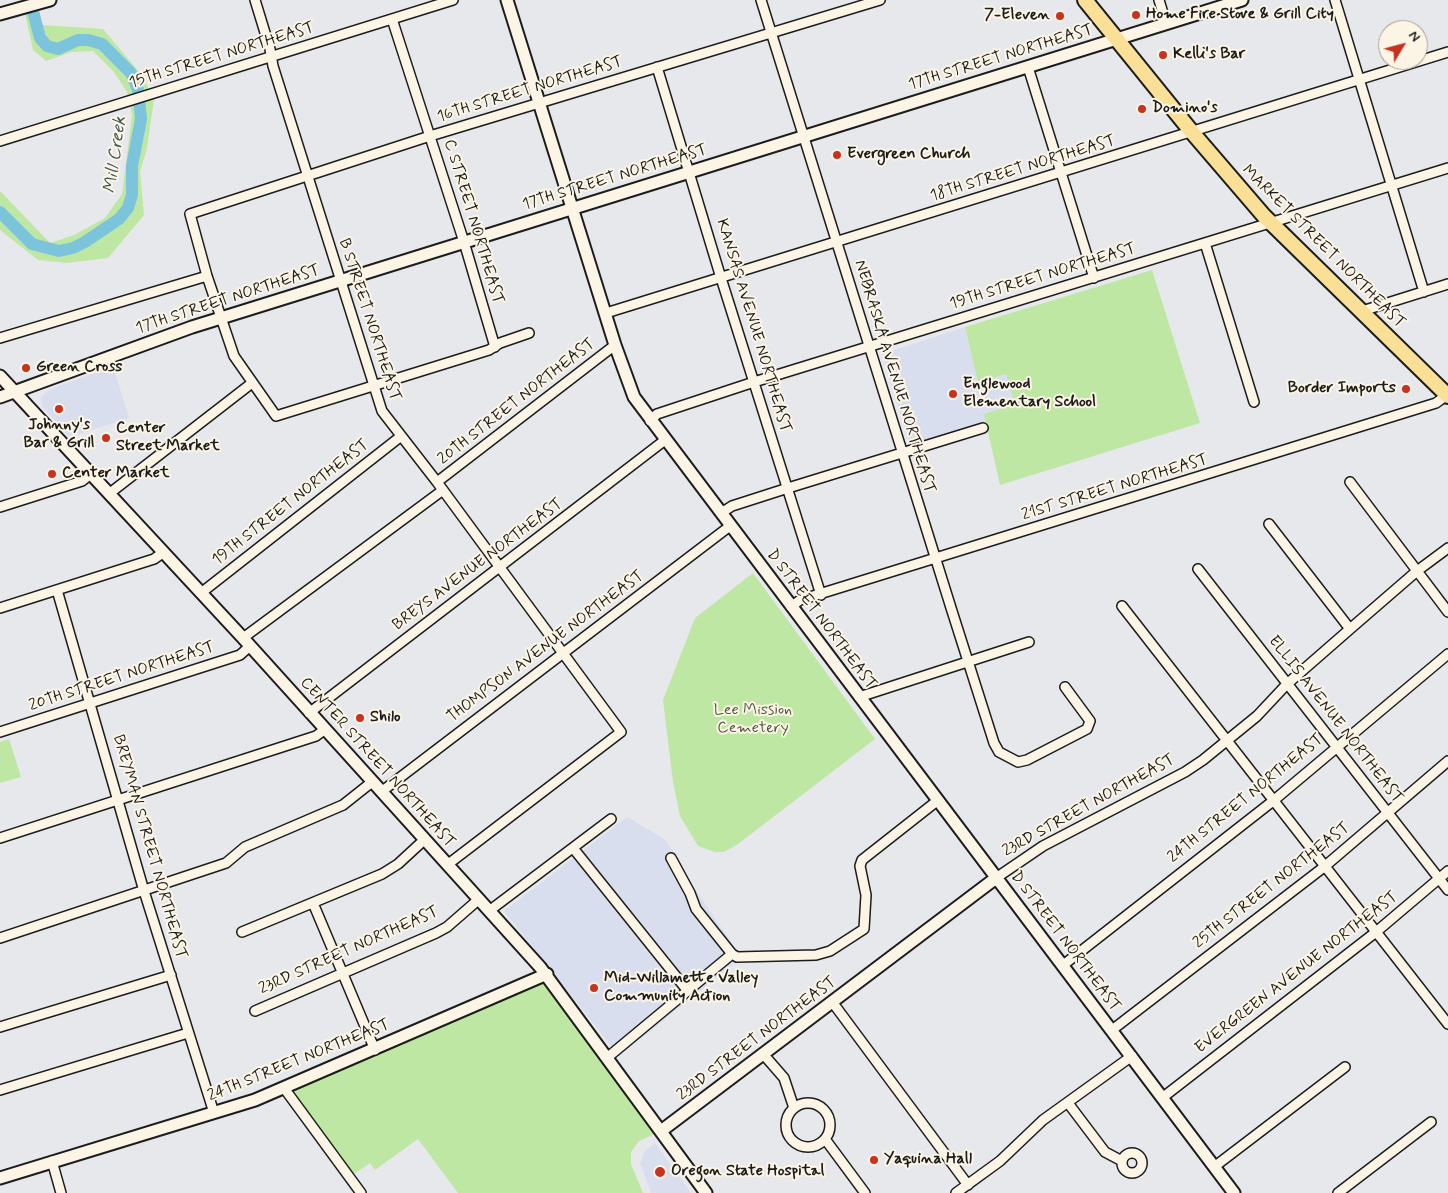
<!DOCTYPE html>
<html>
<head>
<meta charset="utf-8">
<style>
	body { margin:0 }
	#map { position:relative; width:1448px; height:1193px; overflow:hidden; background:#e7e8eb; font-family:Mynerve,sans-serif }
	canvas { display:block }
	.north { position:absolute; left:1378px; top:20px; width:50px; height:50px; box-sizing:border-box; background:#fcf5e5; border:1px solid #a29e95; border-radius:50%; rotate:53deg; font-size:14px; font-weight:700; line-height:20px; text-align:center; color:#1c1c1c }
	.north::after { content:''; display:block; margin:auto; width:18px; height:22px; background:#c8321e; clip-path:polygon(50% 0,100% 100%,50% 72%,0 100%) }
</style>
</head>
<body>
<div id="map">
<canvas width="1448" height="1193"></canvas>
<div class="north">N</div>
</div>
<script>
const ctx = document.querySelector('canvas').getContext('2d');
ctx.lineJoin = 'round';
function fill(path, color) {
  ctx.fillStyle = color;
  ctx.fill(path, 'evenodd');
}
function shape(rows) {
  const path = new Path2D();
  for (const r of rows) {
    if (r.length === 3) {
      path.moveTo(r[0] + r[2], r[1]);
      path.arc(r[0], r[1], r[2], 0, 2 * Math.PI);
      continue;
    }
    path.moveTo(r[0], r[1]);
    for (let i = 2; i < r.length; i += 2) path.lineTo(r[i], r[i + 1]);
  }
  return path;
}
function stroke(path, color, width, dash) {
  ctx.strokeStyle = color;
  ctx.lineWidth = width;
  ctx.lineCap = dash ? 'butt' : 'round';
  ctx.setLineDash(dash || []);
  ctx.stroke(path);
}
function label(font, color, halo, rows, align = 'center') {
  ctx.font = font + ' Mynerve,sans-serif';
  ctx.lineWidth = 4;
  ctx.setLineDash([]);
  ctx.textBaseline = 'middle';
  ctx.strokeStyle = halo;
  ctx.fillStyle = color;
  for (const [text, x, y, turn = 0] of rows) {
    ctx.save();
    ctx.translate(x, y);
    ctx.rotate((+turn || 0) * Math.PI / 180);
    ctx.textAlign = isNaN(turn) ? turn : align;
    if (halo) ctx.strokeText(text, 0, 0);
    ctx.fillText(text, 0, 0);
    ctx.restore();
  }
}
fill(shape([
	[965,327,978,383,1006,374,1016,404,985,414,986,421,910,446,882,354],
	[113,366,129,418,69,437,42,406,41,397,48,390],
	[627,817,666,840,693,886,737,951,733,964,619,1056,504,911],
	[655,1143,691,1193,651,1193,640,1163,645,1151]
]), '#d9deef');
fill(shape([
	[22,0,36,0,42,25,103,29,140,73,154,99,147,148,140,172,144,215,108,258,67,263,38,260,0,230,0,191,50,243,74,235,105,218,122,194,132,115,127,92,114,72,93,51,72,52,46,61,33,50],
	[1152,270,1200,423,1000,485,984,414,1015,404,1006,374,978,383,965,327],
	[753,573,875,739,738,844,724,852,715,852,698,846,680,816,673,782,663,700,695,618],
	[9,739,21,777,0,783,0,742],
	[547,974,661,1131,639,1141,631,1152,631,1164,643,1193,458,1193,418,1139,375,1170,370,1163,350,1177,284,1088]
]), '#bee7a3');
stroke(shape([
	[0,212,32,244,59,251,73,248,85,242,119,219,128,208,132,195,132,166,141,119,138,90,131,73,102,44,88,40,78,40,58,49,47,46,40,38,30,0]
]), '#7bc4dc', 12);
const street = shape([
	[255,0,270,49,273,66,382,411,437,482,621,732,447,865],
	[761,0,952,611,994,743,999,752,1018,762,1027,760,1087,729,1090,721,1065,687],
	[1159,0,1166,23],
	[1335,0,1424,292],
	[392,19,464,242,495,347],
	[657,67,721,278,821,595],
	[1028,67,1094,278],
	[0,141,453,0],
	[1205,243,1254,402],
	[1362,311,1448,284],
	[606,313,1448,52],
	[529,333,500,343,489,350,276,416,234,356,207,276,190,214,430,136,880,0],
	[0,338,207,276],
	[650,421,657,414,754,382,1448,168],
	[437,482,615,345],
	[1350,482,1448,612],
	[110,493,252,383],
	[0,507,82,481,92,473],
	[721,513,732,506,788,488,983,428],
	[1269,524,1350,629],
	[1198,569,1448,890],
	[57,590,144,891,214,1113],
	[201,593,400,437],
	[1122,606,1448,1024],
	[791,607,800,600,1436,403,1447,395],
	[0,608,154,559,164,552],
	[243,638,443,490],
	[859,697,1029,642],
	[309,713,665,440],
	[0,732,240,655,250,646],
	[381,792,730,526],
	[0,838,316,736,324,730],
	[573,848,687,990],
	[671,858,690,893,696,909,732,954,737,957,816,955,830,951,864,929,866,895,860,866,862,860,937,801],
	[996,878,1043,846,1185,772,1203,760,1257,716,1287,684,1350,629,1417,571,1448,548],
	[313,903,375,1050],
	[489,911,611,819],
	[242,932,382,874,398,864,424,840],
	[0,938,226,863,245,847,343,805,372,782],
	[1062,966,1273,801,1448,654],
	[833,1003,968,1185],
	[255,1011,436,933,447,927,478,900],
	[0,1027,171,975],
	[1112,1030,1324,867,1448,761],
	[764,1055,784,1078,794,1108],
	[608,1057,732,954],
	[284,1088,361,1193],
	[0,1090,188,1033],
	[1162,1098,1376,932,1448,871],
	[808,1125,22],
	[1068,1103,1105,1152,1122,1161],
	[825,1139,865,1193],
	[1132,1163,10],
	[52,1161,61,1193],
	[1214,1167,1345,1067],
	[956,1193,1000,1161,1043,1120,1132,1056],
	[1338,1193,1431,1122]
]);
const secondary = shape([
	[507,0,615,345,634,397,1234,1193],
	[0,14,50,0],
	[0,376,243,638,540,967,706,1193],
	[0,397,192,327,1242,0],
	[661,1131,996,878],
	[0,1178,255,1100,547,974]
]);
const primary = shape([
	[1085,0,1191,131,1264,216,1448,396]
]);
stroke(street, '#1c1c1c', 12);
stroke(secondary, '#1c1c1c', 15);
stroke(primary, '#1c1c1c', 18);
stroke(street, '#fcf5e5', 9);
stroke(secondary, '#fcf5e5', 11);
stroke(primary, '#fadf96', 14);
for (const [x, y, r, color] of [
	[1136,15,5,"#c8321e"],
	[1060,16,5,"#c8321e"],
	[1163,55,5,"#c8321e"],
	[1142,109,5,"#c8321e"],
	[837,155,5,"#c8321e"],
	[26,368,5,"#c8321e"],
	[1406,389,5,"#c8321e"],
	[953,394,5,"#c8321e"],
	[59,409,5,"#c8321e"],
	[106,438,5,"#c8321e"],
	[52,474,5,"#c8321e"],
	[360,718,5,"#c8321e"],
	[594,988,5,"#c8321e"],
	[874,1160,5,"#c8321e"],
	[660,1172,6,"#c8321e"]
]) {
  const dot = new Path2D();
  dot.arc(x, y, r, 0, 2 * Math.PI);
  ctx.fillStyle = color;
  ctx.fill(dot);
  stroke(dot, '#fcf5e5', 2);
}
label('bold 16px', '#1c1c1c', '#fcf5e5', [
	["Home Fire Stove & Grill City",1146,15],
	["7-Eleven",1050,16,"right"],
	["Kelli's Bar",1173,55],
	["Domino's",1152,109],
	["Evergreen Church",847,155],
	["Green Cross",36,368],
	["Englewood",963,385],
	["Elementary School",963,403],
	["Border Imports",1396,389,"right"],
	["Johnny's",59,426,"center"],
	["Bar & Grill",59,444,"center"],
	["Center",116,429],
	["Street Market",116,447],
	["Center Market",62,474],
	["Shilo",370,718],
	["Mid-Willamette Valley",604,979],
	["Community Action",604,997],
	["Yaquina Hall",884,1160],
	["Oregon State Hospital",671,1172]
], 'left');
label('16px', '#1c1c1c', '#fcf5e5', [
	["15TH STREET NORTHEAST",222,56,-17],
	["17TH STREET NORTHEAST",1001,58,-17],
	["16TH STREET NORTHEAST",530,90,-17],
	["18TH STREET NORTHEAST",1023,169,-17],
	["17TH STREET NORTHEAST",615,178,-17],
	["C STREET NORTHEAST",473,222,73],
	["MARKET STREET NORTHEAST",1323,247,45],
	["19TH STREET NORTHEAST",1043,277,-17],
	["17TH STREET NORTHEAST",228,300,-18],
	["B STREET NORTHEAST",369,320,72],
	["KANSAS AVENUE NORTHEAST",753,326,73],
	["NEBRASKA AVENUE NORTHEAST",894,377,73],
	["20TH STREET NORTHEAST",517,402,-38],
	["21ST STREET NORTHEAST",1115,488,-17],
	["19TH STREET NORTHEAST",291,503,-38],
	["BREYS AVENUE NORTHEAST",478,565,-37],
	["D STREET NORTHEAST",821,620,53],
	["THOMPSON AVENUE NORTHEAST",546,647,-37],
	["20TH STREET NORTHEAST",122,677,-18],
	["ELLIS AVENUE NORTHEAST",1335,720,52],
	["CENTER STREET NORTHEAST",377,763,48],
	["24TH STREET NORTHEAST",1246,799,-39],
	["23RD STREET NORTHEAST",1089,806,-29],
	["BREYMAN STREET NORTHEAST",149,847,74],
	["25TH STREET NORTHEAST",1272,886,-38],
	["D STREET NORTHEAST",1065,942,53],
	["23RD STREET NORTHEAST",349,951,-24],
	["EVERGREEN AVENUE NORTHEAST",1297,973,-38],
	["23RD STREET NORTHEAST",757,1039,-37],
	["24TH STREET NORTHEAST",299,1061,-22]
]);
label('16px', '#4d5944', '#fcf5e5', [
	["Lee Mission",753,711],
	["Cemetery",753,729]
]);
label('italic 18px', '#3d575f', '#fcf5e5', [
	["Mill Creek",116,155,-82]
]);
</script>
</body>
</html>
